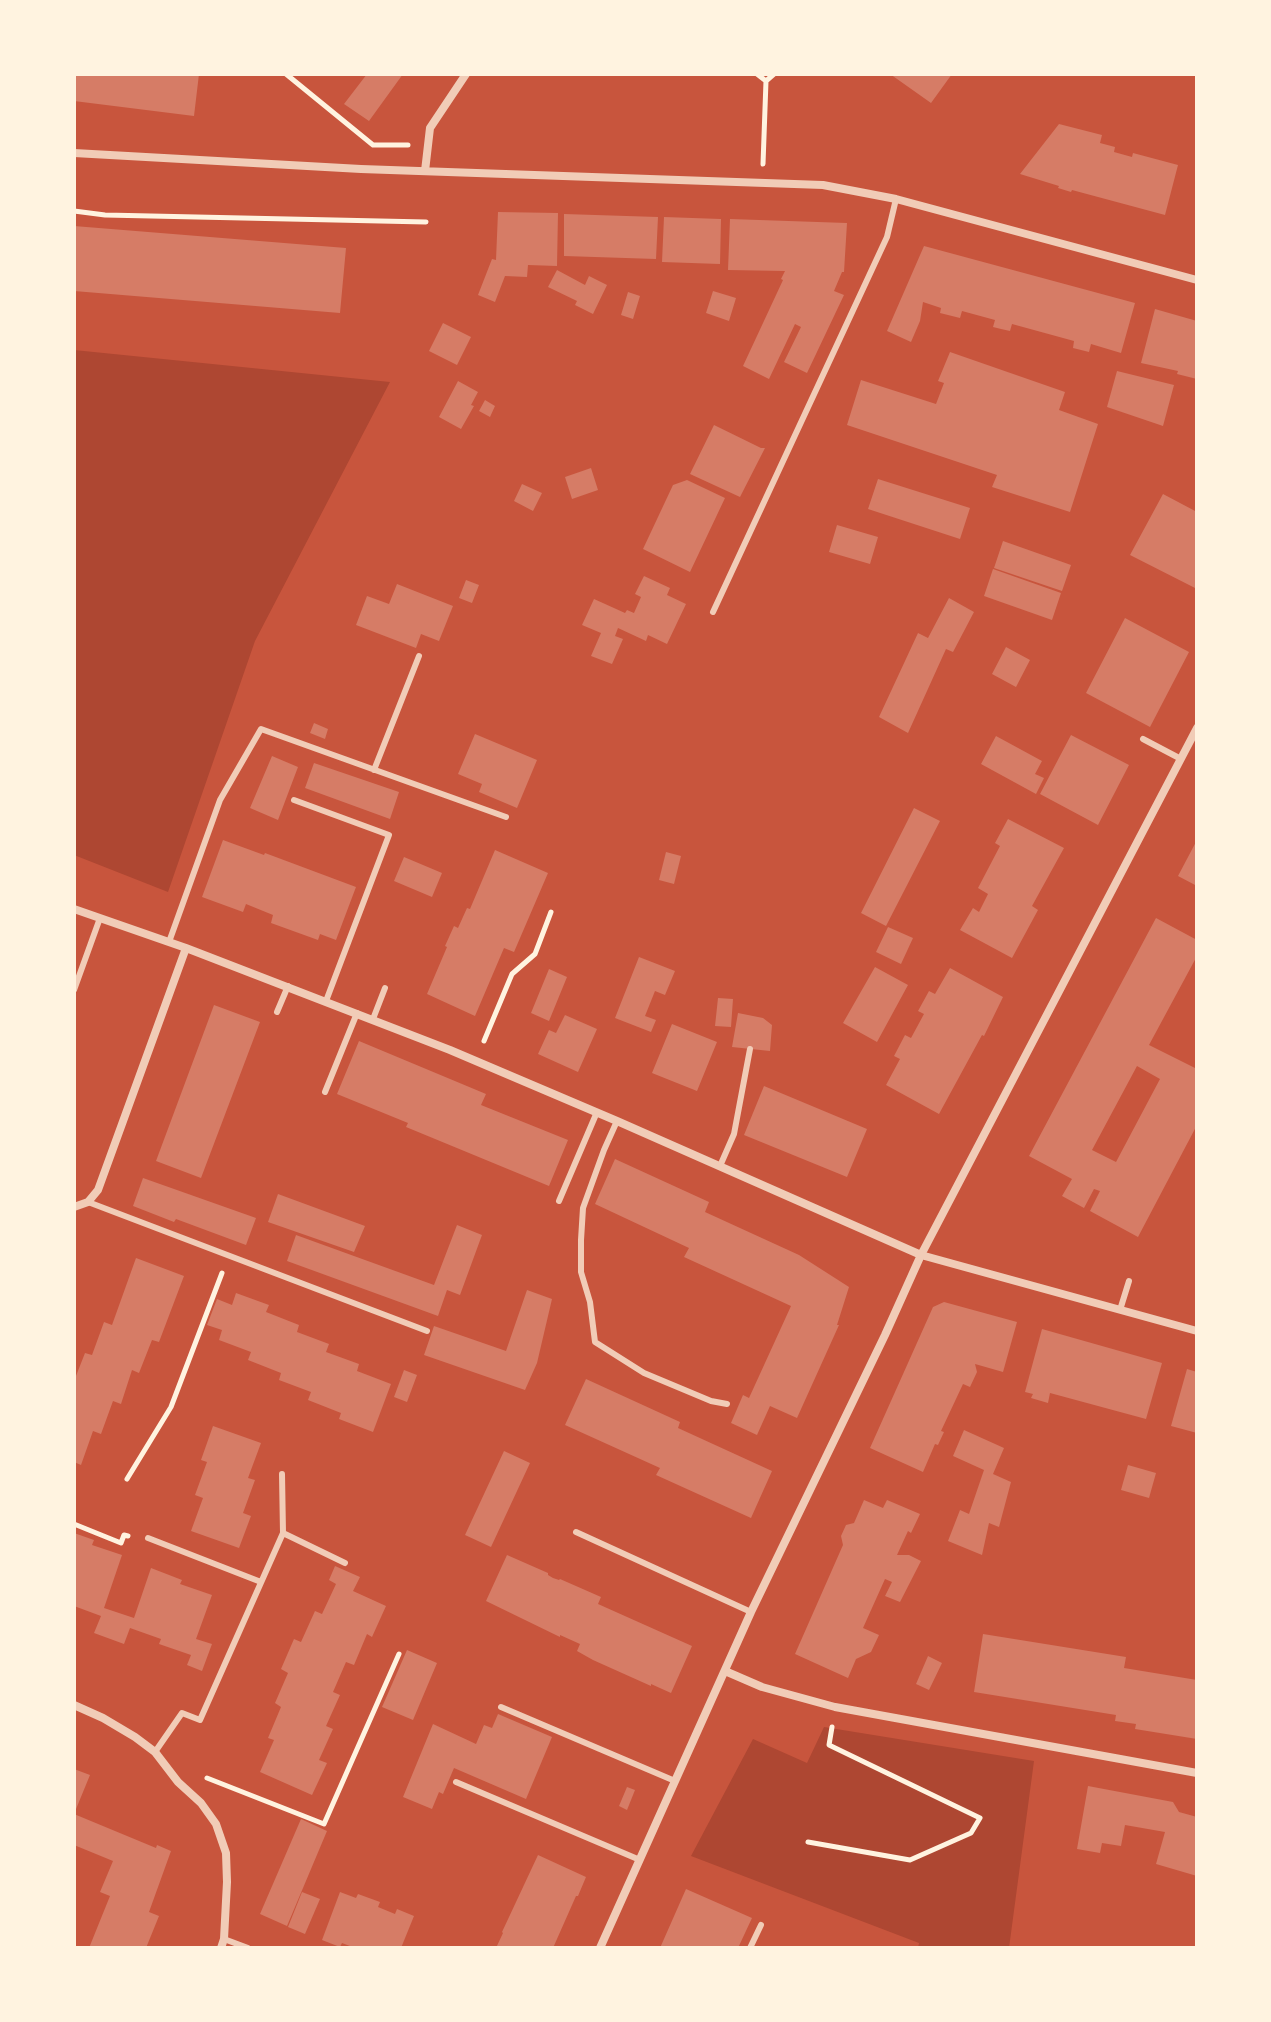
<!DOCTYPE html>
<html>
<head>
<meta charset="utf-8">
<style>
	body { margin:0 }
	#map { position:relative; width:1271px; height:2022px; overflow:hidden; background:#c8553d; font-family:Mulish,sans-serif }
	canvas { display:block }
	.frame { position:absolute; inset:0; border:76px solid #fff3e0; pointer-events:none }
</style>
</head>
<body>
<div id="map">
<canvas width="1271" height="2022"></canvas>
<div class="frame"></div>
</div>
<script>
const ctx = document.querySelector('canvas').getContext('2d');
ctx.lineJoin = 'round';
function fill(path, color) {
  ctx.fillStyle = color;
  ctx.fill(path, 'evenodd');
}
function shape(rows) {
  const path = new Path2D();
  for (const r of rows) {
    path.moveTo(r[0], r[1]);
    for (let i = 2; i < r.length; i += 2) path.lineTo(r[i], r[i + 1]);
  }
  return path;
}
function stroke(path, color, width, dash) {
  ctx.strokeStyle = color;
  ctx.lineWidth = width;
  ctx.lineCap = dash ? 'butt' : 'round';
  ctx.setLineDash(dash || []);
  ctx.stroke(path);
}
fill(shape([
	[74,350,390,382,255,641,168,892,74,855],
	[824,1727,1034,1761,1009,1948,918,1948,919,1943,691,1856,753,1739,807,1763]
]), '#ae4732');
fill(shape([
	[74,74,199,74,194,116,74,101],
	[367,74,403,74,369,121,344,104],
	[890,74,952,74,931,103],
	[1059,124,1102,135,1100,143,1115,147,1114,152,1132,157,1133,153,1178,165,1165,215,1072,190,1071,192,1058,188,1059,186,1020,174],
	[498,212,558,213,557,266,528,265,527,277,505,276,495,302,478,295,492,259,496,260],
	[564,214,658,217,656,259,564,256],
	[664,217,721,219,720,264,662,262],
	[730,219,847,223,844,272,842,272,834,291,844,295,807,373,784,362,801,327,795,324,769,379,743,366,783,280,781,279,785,271,728,270],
	[74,226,346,248,340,313,74,291],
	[924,246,1135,303,1121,353,1091,344,1089,352,1073,348,1074,341,1012,324,1010,331,1001,329,993,327,995,320,962,311,960,318,940,313,941,308,923,302,920,321,911,342,887,331],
	[557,270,585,285,589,276,607,285,593,314,575,305,577,301,548,287],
	[713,291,736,298,729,321,706,313],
	[628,292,640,296,633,319,621,315],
	[1155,309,1197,321,1197,379,1177,374,1178,371,1141,363],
	[443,323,471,337,457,365,429,351],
	[950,352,1065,392,1059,410,1098,424,1070,512,992,487,997,475,847,425,861,380,936,404,944,383,938,381],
	[1117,371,1174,385,1163,426,1107,407],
	[458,381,478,392,471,405,474,406,461,429,439,417],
	[485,400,495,406,490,417,479,411],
	[714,425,761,448,765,448,740,497,690,474],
	[591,468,598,490,572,499,565,477],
	[878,479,970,508,960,539,868,509],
	[687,480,725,498,690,572,643,549,673,485],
	[522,484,542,493,533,511,514,501],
	[1163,494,1197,512,1197,589,1130,555],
	[837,525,878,537,870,564,829,552],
	[1003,541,1071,565,1062,591,994,568],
	[993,569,1061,593,1052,620,984,596],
	[644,576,670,588,667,595,686,604,667,644,648,635,646,641,618,628,615,636,623,639,612,664,591,656,601,633,582,625,594,599,625,613,627,610,634,613,641,597,635,594],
	[466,580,479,585,472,603,459,598],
	[397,584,453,606,439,641,421,634,416,648,356,625,367,596,389,604],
	[949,598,974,612,953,652,946,649,908,733,879,717,918,633,928,638],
	[1125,618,1189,652,1150,727,1086,693],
	[1006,647,1030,660,1016,687,992,674],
	[314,723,328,729,325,739,310,733],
	[475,734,537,760,517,808,479,792,482,784,458,774],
	[1071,735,1129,765,1098,825,1040,794],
	[996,736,1042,761,1035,774,1044,778,1036,794,981,764],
	[272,756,298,767,278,820,250,808],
	[314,763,399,792,390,819,305,788],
	[914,808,940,821,886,926,861,913],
	[1008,819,1064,848,1032,906,1038,910,1012,958,960,930,973,908,979,912,988,894,978,888,1000,846,995,843],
	[223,840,264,855,265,853,356,887,336,940,320,934,318,940,271,923,273,915,246,904,243,912,202,897],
	[1197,840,1197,886,1178,876],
	[495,850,548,873,514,952,504,948,475,1016,427,994,447,947,445,946,454,926,458,928,467,908,470,909],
	[666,852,681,856,674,884,659,880],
	[404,857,442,873,432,897,394,881],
	[1156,918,1197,940,1197,956,1149,1045,1197,1069,1197,1125,1138,1237,1090,1211,1100,1191,1094,1189,1084,1208,1062,1196,1072,1179,1029,1156],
	[1137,1066,1160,1079,1116,1162,1092,1150],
	[888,927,913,938,901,964,876,952],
	[639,957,675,971,665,995,655,991,645,1016,656,1020,651,1032,615,1018],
	[875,967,908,985,877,1042,843,1023],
	[950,968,1003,997,984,1036,982,1035,939,1114,886,1085,900,1059,894,1056,905,1035,911,1038,924,1014,918,1011,929,991,935,994],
	[549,969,567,977,549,1021,531,1013],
	[718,998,733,999,731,1027,715,1026],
	[214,1005,260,1022,201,1178,156,1161],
	[738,1013,763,1018,772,1025,770,1051,732,1047],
	[565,1015,597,1029,578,1072,538,1054,549,1030,556,1033],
	[672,1024,717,1042,697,1091,652,1073],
	[359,1041,486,1094,481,1105,568,1140,549,1186,406,1127,408,1123,337,1094],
	[764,1086,867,1129,847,1177,744,1135],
	[615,1159,709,1202,705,1212,799,1255,849,1287,837,1325,839,1325,797,1418,770,1406,757,1435,731,1423,743,1395,749,1398,791,1306,684,1257,689,1248,595,1204],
	[143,1178,256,1218,246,1245,176,1219,174,1222,133,1206],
	[278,1194,365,1226,354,1252,268,1222],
	[457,1225,482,1235,460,1295,447,1290,438,1316,287,1261,296,1235,434,1285],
	[136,1258,184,1276,159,1342,152,1340,139,1373,132,1370,121,1404,113,1401,101,1434,93,1431,81,1465,74,1462,74,1381,85,1353,92,1355,104,1322,112,1325],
	[527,1290,552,1299,537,1363,525,1390,424,1355,434,1326,506,1351],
	[236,1293,269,1305,266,1312,299,1325,297,1332,329,1344,326,1352,359,1364,357,1371,391,1384,373,1432,339,1419,341,1413,308,1400,311,1392,279,1380,281,1373,248,1360,251,1352,219,1340,222,1330,207,1325,217,1299,232,1305],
	[944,1302,1017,1322,1003,1372,975,1364,977,1372,970,1387,963,1384,941,1431,944,1432,938,1445,935,1444,923,1472,870,1448,933,1307],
	[1042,1329,1162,1363,1146,1419,1050,1393,1048,1403,1031,1398,1033,1394,1025,1392],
	[1187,1369,1197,1372,1197,1433,1171,1426],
	[404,1370,417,1375,407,1402,394,1397],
	[586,1379,680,1422,678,1428,772,1471,751,1518,656,1475,660,1468,565,1425],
	[213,1426,261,1443,248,1478,255,1480,243,1513,251,1516,239,1548,191,1531,203,1498,195,1495,207,1462,201,1460],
	[964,1430,1004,1448,993,1474,1011,1482,999,1527,989,1523,982,1555,948,1541,960,1510,969,1514,984,1470,953,1456],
	[504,1451,530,1463,491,1547,465,1535],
	[1128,1465,1156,1473,1149,1498,1121,1490],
	[864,1500,883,1508,887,1500,920,1514,911,1533,908,1531,897,1555,909,1555,921,1561,900,1602,885,1596,892,1582,885,1579,863,1628,879,1635,871,1652,856,1659,848,1678,795,1654,843,1545,841,1536,846,1525,854,1523],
	[74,1533,94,1540,92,1545,122,1555,104,1608,134,1618,151,1568,182,1580,180,1584,212,1595,196,1639,212,1644,202,1671,187,1665,191,1655,159,1644,161,1639,130,1628,124,1644,94,1633,101,1616,74,1606],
	[507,1555,548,1573,548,1575,553,1578,559,1580,560,1579,601,1597,598,1604,692,1646,671,1693,651,1684,651,1686,593,1660,577,1651,580,1644,560,1635,560,1637,486,1601],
	[335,1566,360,1577,353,1591,386,1606,372,1637,367,1634,354,1665,346,1662,333,1692,340,1695,326,1726,333,1729,319,1760,327,1763,312,1795,260,1772,274,1740,268,1738,281,1707,275,1703,288,1673,281,1669,294,1639,301,1642,315,1611,322,1614,336,1584,329,1580],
	[983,1634,1126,1657,1124,1668,1197,1680,1197,1739,1135,1729,1136,1724,1115,1721,1116,1715,974,1692],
	[407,1650,437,1663,413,1720,382,1707],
	[928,1656,942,1663,929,1690,916,1684],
	[498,1714,552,1737,526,1799,454,1768,443,1794,439,1792,432,1809,403,1797,433,1724,476,1744,484,1725,492,1728],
	[74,1769,90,1775,74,1814],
	[1088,1786,1173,1802,1179,1812,1197,1817,1197,1876,1156,1864,1165,1832,1125,1825,1121,1846,1102,1843,1100,1853,1077,1849],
	[627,1787,635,1790,627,1810,619,1806],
	[74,1814,156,1848,157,1845,171,1851,149,1912,159,1916,146,1948,89,1948,110,1896,100,1892,113,1861,74,1845],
	[301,1819,327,1831,287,1926,260,1914],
	[538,1855,586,1877,578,1896,576,1896,553,1948,496,1948,503,1933,502,1932],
	[686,1889,752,1918,738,1948,660,1948],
	[302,1892,320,1899,305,1934,288,1927],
	[340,1892,356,1898,358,1894,380,1902,378,1907,395,1914,397,1909,414,1916,401,1948,355,1948,342,1943,340,1947,322,1940]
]), '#d67c66');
stroke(shape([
	[286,74,373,145,408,145],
	[757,74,766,81,774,74],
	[763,164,766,81],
	[74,211,105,215,426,222],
	[484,1041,512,974,535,954,551,912],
	[127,1479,171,1407,222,1273],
	[74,1524,121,1543,124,1535,128,1536],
	[207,1778,324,1824,399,1654],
	[808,1842,910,1860,971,1833,980,1818,829,1745,832,1727]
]), '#fff3e0', 5);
stroke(shape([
	[713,612,887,237,896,199],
	[1143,739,1181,759],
	[374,770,419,656],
	[294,800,389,835,326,1001],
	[169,942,220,800,261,729,506,817],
	[74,990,100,918],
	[277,1012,288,986],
	[373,1019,385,988],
	[325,1092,357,1013],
	[617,1121,604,1150,583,1208,581,1240,581,1272,590,1302,595,1342,644,1373,711,1401,727,1404],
	[720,1166,734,1134,750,1049],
	[559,1201,597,1112],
	[88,1202,427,1331],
	[1120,1310,1129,1281],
	[282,1474,283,1533],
	[576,1532,751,1612],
	[148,1538,261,1582],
	[501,1707,675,1781],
	[155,1752,182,1713,200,1720,283,1533,345,1563],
	[456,1782,640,1860],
	[224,1939,248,1948],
	[750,1948,761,1925]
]), '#f1ccb7', 6);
stroke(shape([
	[74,153,361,169,823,185,896,199,1197,280],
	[425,171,430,128,466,74],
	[74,909,186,948,450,1050,617,1121,921,1255,1197,1331],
	[74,1207,88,1202,98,1190,186,948],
	[725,1671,762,1687,835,1707,1197,1773],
	[74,1705,103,1718,135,1737,155,1752,178,1782,201,1803,216,1824,226,1853,227,1882,224,1939,221,1948],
	[600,1948,751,1612,885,1335,921,1255,1197,728]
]), '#f1ccb7', 8);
</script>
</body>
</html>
